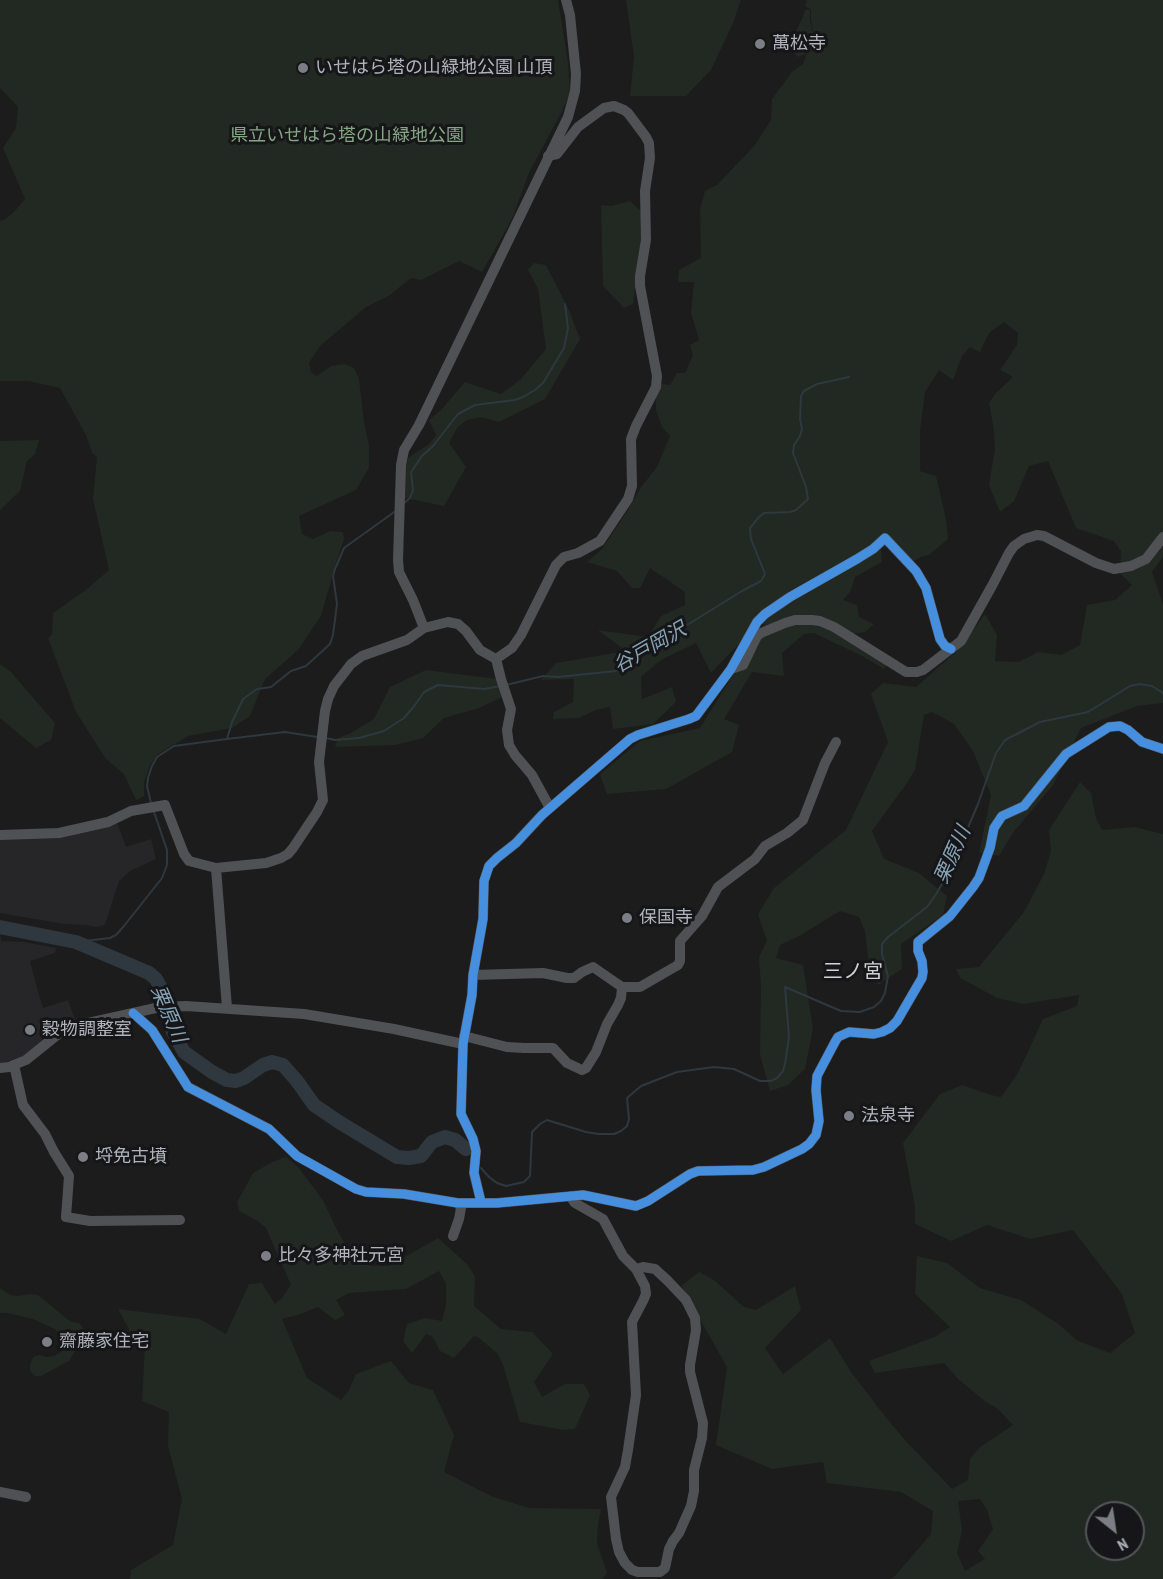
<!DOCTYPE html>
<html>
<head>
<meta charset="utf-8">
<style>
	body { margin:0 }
	#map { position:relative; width:1163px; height:1579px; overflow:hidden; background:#1c1c1c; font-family:"PT Sans Narrow",sans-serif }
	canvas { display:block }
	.north { position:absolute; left:1085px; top:1501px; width:60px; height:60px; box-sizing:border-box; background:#161618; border:2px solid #53555a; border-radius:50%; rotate:150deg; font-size:16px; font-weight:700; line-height:24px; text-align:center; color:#aeb3bc }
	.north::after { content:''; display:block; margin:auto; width:21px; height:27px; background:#7b7e84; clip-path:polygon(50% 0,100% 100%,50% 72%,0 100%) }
</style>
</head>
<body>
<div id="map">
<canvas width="1163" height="1579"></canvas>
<div class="north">N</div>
</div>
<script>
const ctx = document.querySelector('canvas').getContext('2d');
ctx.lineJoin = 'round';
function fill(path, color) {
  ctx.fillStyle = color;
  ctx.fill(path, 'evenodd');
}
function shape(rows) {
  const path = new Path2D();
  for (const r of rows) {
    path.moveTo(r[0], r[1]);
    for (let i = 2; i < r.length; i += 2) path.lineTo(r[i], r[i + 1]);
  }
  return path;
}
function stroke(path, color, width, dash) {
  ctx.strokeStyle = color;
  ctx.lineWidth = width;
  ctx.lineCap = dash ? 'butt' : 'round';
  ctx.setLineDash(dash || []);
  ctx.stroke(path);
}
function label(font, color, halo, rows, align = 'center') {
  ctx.font = font + ' "PT Sans Narrow","Noto Sans JP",sans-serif';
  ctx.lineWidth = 6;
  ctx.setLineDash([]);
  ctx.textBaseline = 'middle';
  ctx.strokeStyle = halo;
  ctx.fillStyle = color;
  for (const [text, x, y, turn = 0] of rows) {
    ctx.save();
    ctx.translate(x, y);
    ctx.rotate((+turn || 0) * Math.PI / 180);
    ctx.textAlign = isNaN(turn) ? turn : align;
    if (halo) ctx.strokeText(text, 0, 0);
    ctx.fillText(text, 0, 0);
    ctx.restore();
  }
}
fill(shape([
	[117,823,126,847,151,839,156,859,130,871,119,881,105,925,96,927,86,925,64,924,0,913,0,839],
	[0,929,1,941,24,942,56,948,55,953,30,961,37,988,43,1008,68,1000,76,1022,67,1021,61,1024,42,1037,42,1041,19,1059,0,1064]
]), '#262628');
fill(shape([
	[0,0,558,0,568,62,570,93,561,113,529,173,512,219,482,272,459,261,421,280,411,278,390,295,366,307,320,346,309,363,311,372,317,376,331,366,345,364,354,368,359,379,364,422,369,445,369,468,356,490,299,516,302,534,313,539,330,531,343,532,344,539,335,566,321,616,298,650,265,679,250,716,232,728,188,736,157,755,150,765,144,782,144,796,136,800,124,774,106,759,76,712,48,638,52,635,53,613,87,589,109,570,93,499,97,457,92,453,86,435,60,388,28,381,0,381,0,221,5,219,13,213,25,199,3,148,16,128,18,107,0,88],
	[626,0,741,0,734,21,711,70,686,96,630,96,634,57],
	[807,0,1163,0,1163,557,1152,572,1163,604,1163,703,1137,706,1081,728,1053,785,1012,834,999,856,979,853,991,795,973,751,954,724,932,712,924,715,915,770,907,783,872,831,884,859,919,873,947,896,943,915,901,944,902,969,878,985,868,957,865,931,859,917,840,911,801,935,780,945,776,958,803,965,813,1029,805,1069,788,1085,770,1091,760,1055,761,985,759,957,767,941,758,914,774,888,846,830,888,742,871,694,883,683,916,687,957,651,985,614,997,635,995,661,1019,662,1038,652,1061,655,1080,645,1087,605,1115,600,1132,585,1120,573,1121,551,1114,541,1076,528,1048,461,1029,466,1014,501,1000,512,989,485,995,449,994,431,989,403,995,394,1013,377,1000,370,1017,345,1018,333,1004,322,989,333,980,352,970,347,962,356,953,380,939,370,925,392,920,431,920,471,936,476,946,519,948,539,929,555,921,557,910,563,891,543,881,549,882,562,855,577,850,592,843,600,857,605,859,617,874,624,865,632,844,635,887,664,884,669,862,656,814,633,804,634,782,653,784,676,752,672,724,719,739,725,732,752,666,789,607,794,600,774,640,741,700,728,765,624,756,626,711,673,696,643,661,660,641,677,642,699,672,687,676,702,653,724,613,729,610,707,596,710,579,718,553,719,554,712,573,702,574,679,541,680,556,663,626,651,598,630,648,637,661,616,685,605,685,592,650,568,640,588,632,588,617,571,587,562,602,549,628,510,641,487,657,467,670,436,662,427,656,410,656,398,660,384,670,385,677,373,685,373,693,355,690,345,699,340,691,313,694,282,678,282,679,270,701,258,700,209,705,191,717,185,755,145,771,120,772,99,792,72,803,64,813,36,806,54,798,57,788,47,803,17,805,10,810,10,810,21,814,35,811,20,811,10,805,6],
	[630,201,642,212,643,235,637,269,633,304,624,308,603,286,601,205,611,206],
	[534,263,546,265,569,310,580,339,545,399,499,422,481,417,467,420,457,428,449,443,466,467,444,506,405,498,404,473,408,458,429,444,436,435,429,420,441,410,465,382,501,394,520,380,546,349,538,289,528,270],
	[39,440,35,454,27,461,20,491,0,510,0,441],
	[0,664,11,672,55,723,51,740,36,748,0,718],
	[426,670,497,679,502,697,479,708,444,718,423,738,395,745,335,747,338,738,351,733,374,719,390,687],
	[1080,782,1091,793,1096,818,1102,830,1135,827,1163,834,1163,1579,889,1579,894,1577,931,1534,933,1511,901,1492,827,1483,823,1462,772,1469,716,1445,727,1367,681,1286,699,1272,714,1280,744,1307,756,1310,795,1286,801,1310,765,1348,783,1374,830,1338,851,1372,884,1415,904,1439,952,1489,968,1480,970,1459,980,1447,1013,1425,997,1408,986,1402,958,1379,944,1363,875,1373,869,1361,935,1337,950,1327,915,1294,917,1256,947,1263,980,1288,1021,1300,1057,1323,1078,1341,1110,1353,1135,1333,1122,1294,1073,1230,1030,1239,987,1225,951,1241,915,1224,915,1207,903,1143,940,1094,962,1085,991,1095,1001,1097,1018,1073,1043,1019,1077,1006,1079,995,1023,1004,997,998,960,978,956,969,979,967,1024,912,1044,874,1051,851,1049,830],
	[980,1499,987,1510,993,1529,978,1551,985,1559,965,1571,957,1553,962,1530,958,1501],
	[1097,1513,1133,1513,1133,1549,1097,1549],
	[286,1157,298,1167,323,1200,338,1232,350,1252,356,1259,372,1266,389,1266,438,1238,468,1265,475,1277,474,1306,501,1329,532,1332,553,1354,534,1382,542,1397,565,1384,584,1384,590,1395,575,1429,563,1430,520,1422,503,1365,498,1354,479,1338,474,1336,454,1358,440,1351,432,1336,426,1334,412,1353,403,1341,407,1324,425,1318,442,1321,446,1305,446,1284,439,1271,406,1289,349,1293,336,1300,345,1315,335,1320,318,1307,298,1315,282,1319,307,1378,341,1400,349,1390,356,1374,391,1361,409,1383,433,1390,454,1435,444,1472,491,1496,529,1508,601,1509,598,1525,597,1543,607,1573,602,1579,130,1579,131,1570,173,1545,182,1499,168,1446,169,1412,142,1401,145,1345,130,1331,118,1309,200,1319,226,1334,249,1284,262,1283,275,1304,282,1298,291,1285,266,1228,256,1220,239,1211,237,1202,253,1173,272,1162],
	[0,1288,10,1295,18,1296,30,1294,38,1295,66,1318,72,1322,79,1323,84,1329,84,1336,69,1361,41,1376,35,1376,30,1371,30,1365,33,1357,40,1355,46,1357,54,1356,61,1352,64,1347,62,1340,55,1329,33,1319,8,1313,0,1313]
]), '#212922');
stroke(shape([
	[403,504,410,498,413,490,411,472,422,456,433,446,458,414,475,405,515,400,523,397,535,390,543,383,564,348,568,328,565,304],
	[506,685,543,676,558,677,616,671,650,648,742,591,761,581,765,574,751,539,750,528,759,517,764,513,790,512,796,510,808,499,806,487,793,453,794,445,800,436,802,429,800,419,801,396,804,391,817,384,849,377],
	[326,738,335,740,359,738,384,731,404,718,415,705,424,692,438,685,484,689,501,686],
	[227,739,285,732,317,737],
	[151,803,147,786,148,778,152,766,157,757,174,746,227,739,232,722,243,699,257,689,271,687,291,671,306,666,330,644,333,635,337,604,333,576,335,569,344,548,397,510],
	[76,942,110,938,116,935,124,926,162,878,167,865,167,850,154,812],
	[481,1168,489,1177,497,1183,506,1186,524,1182,530,1176,532,1132,540,1124,547,1120,586,1132,598,1134,614,1134,621,1131,627,1126,629,1119,627,1098,641,1086,677,1072,714,1067,734,1069,760,1081,771,1081,777,1078,783,1071,785,1064,789,1037,785,987,841,1011,860,1012,874,1007,881,1001,885,993,888,976,882,954,882,944,888,937,927,907,935,896,949,872,978,804,996,753,1005,740,1040,722,1088,712,1130,686,1139,684,1152,686,1163,693]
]), '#2e383e', 2);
stroke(shape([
	[0,927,76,942,149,973,156,979,163,992,173,1032,184,1052,212,1072,227,1080,236,1081,244,1078,263,1065,272,1062,283,1065,297,1081,314,1105,339,1122,397,1157,409,1158,421,1156,432,1142,445,1137,455,1140,466,1149]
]), '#2e383e', 14);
stroke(shape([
	[424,628,413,600,399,572,398,560,401,465,404,450,419,425,568,117,575,91,576,74,570,15,566,0],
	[496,659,512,648,521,635,556,565,564,557,578,553,600,541,628,499,632,486,631,439,636,426,656,387,657,376,640,286,640,276,646,240,645,191,650,158,649,143,646,137,628,113,624,110,614,106,604,108,578,127,557,154,548,156],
	[731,669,743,665,757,636,761,633,785,623,795,620,812,620,820,621,834,627,906,672,917,672,923,670,961,641,993,584,1009,553,1014,546,1024,539,1037,535,1044,536,1096,563,1114,569,1131,566,1146,559,1163,537],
	[0,835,59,833,108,822,131,811,165,805,184,854,189,861,216,868,266,863,281,858,288,854,293,848,317,812,323,800,319,762,325,711,328,699,334,686,351,664,362,656,407,640,424,628,448,622,458,624,466,631,480,650,496,659,501,679,511,709,507,730,509,745,515,755,532,775,550,808],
	[216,868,227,1008],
	[473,975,543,973,567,978,574,978,582,972,593,967,622,987,640,987,678,965,680,961,680,941,702,916,718,887,755,859,765,846,787,833,803,820,825,763,836,742],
	[133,1013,152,1030,188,1087,269,1129,297,1156,356,1189,366,1192,404,1194,458,1203,497,1203,583,1195,636,1206,648,1201,690,1174,698,1171,753,1170,764,1167,802,1149,809,1144,816,1135,819,1121,816,1090,817,1076,835,1042,838,1037,849,1032,874,1034,882,1032,890,1028,897,1021,922,978,923,972,922,961,918,951,918,942,950,916,973,887,979,878,990,848,994,828,1002,816,1024,806,1066,754,1109,727,1120,726,1128,730,1142,742,1163,749],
	[464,1036,507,1047,524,1048,553,1048,567,1063,582,1070,586,1068,596,1052,607,1024,618,1005,621,998,622,987],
	[14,1065,23,1105,45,1134,54,1152,69,1176,66,1217,90,1221,180,1220],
	[0,1068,9,1067,26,1060,62,1031,75,1026,160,1007,186,1006,304,1014,394,1029,463,1044],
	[570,1196,575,1203,603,1219,623,1256,636,1269,645,1286,646,1294,643,1301,632,1322,636,1395,628,1450,625,1467,611,1497,616,1539,619,1552,625,1563,632,1570,638,1572,660,1572,665,1568,669,1549,673,1541,679,1533,691,1506,694,1491,694,1470,702,1438,703,1423,690,1372,690,1365,696,1330,695,1318,686,1300,667,1280,655,1269,643,1267,636,1269],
	[481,1202,474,1173,476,1151,473,1139,461,1114,463,1044,472,995,473,975,483,919,484,881,489,866,497,858,516,843,542,815,630,739,638,735,689,719,696,716,731,669,757,622,765,614,790,597,857,559,873,549,885,538,916,571,926,588,940,639,945,646,951,649],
	[453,1236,459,1219,461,1208,458,1203],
	[0,1492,26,1497]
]), '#505155', 10);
stroke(shape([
	[133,1013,152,1030,188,1087,269,1129,297,1156,356,1189,366,1192,404,1194,458,1203,497,1203,583,1195,636,1206,648,1201,690,1174,698,1171,753,1170,764,1167,802,1149,809,1144,816,1135,819,1121,816,1090,817,1076,835,1042,838,1037,849,1032,874,1034,882,1032,890,1028,897,1021,922,978,923,972,922,961,918,951,918,942,950,916,973,887,979,878,990,848,994,828,1002,816,1024,806,1066,754,1109,727,1120,726,1128,730,1142,742,1163,749],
	[481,1202,474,1173,476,1151,473,1139,461,1114,463,1044,472,995,473,975,483,919,484,881,489,866,497,858,516,843,542,815,630,739,638,735,689,719,696,716,731,669,757,622,765,614,790,597,857,559,873,549,885,538,916,571,926,588,940,639,945,646,951,649]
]), '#468fdf', 9);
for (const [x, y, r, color] of [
	[760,44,6,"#7b7e84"],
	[303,68,6,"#7b7e84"],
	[627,918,6,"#7b7e84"],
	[30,1030,6,"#7b7e84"],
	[849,1116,6,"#7b7e84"],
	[83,1157,6,"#7b7e84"],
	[266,1256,6,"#7b7e84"],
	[47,1342,6,"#7b7e84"]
]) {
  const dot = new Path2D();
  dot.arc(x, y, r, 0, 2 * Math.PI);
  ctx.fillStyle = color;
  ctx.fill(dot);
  stroke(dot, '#161618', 2);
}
label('18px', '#aeb3bc', '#161618', [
	["萬松寺",772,44],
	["いせはら塔の山緑地公園 山頂",315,68],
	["保国寺",639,918],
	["穀物調整室",42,1030],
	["法泉寺",861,1116],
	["埒免古墳",95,1157],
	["比々多神社元宮",278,1256],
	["齋藤家住宅",59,1342]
], 'left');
label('18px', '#85a785', '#161618', [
	["県立いせはら塔の山緑地公園",347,136]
]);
label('italic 20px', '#86a3b6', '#161618', [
	["谷戸岡沢",650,648,-30],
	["栗原川",953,855,-66],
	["栗原川",168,1014,67]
]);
label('20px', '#cfd2d8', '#161618', [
	["三ノ宮",853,972]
]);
</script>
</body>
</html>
